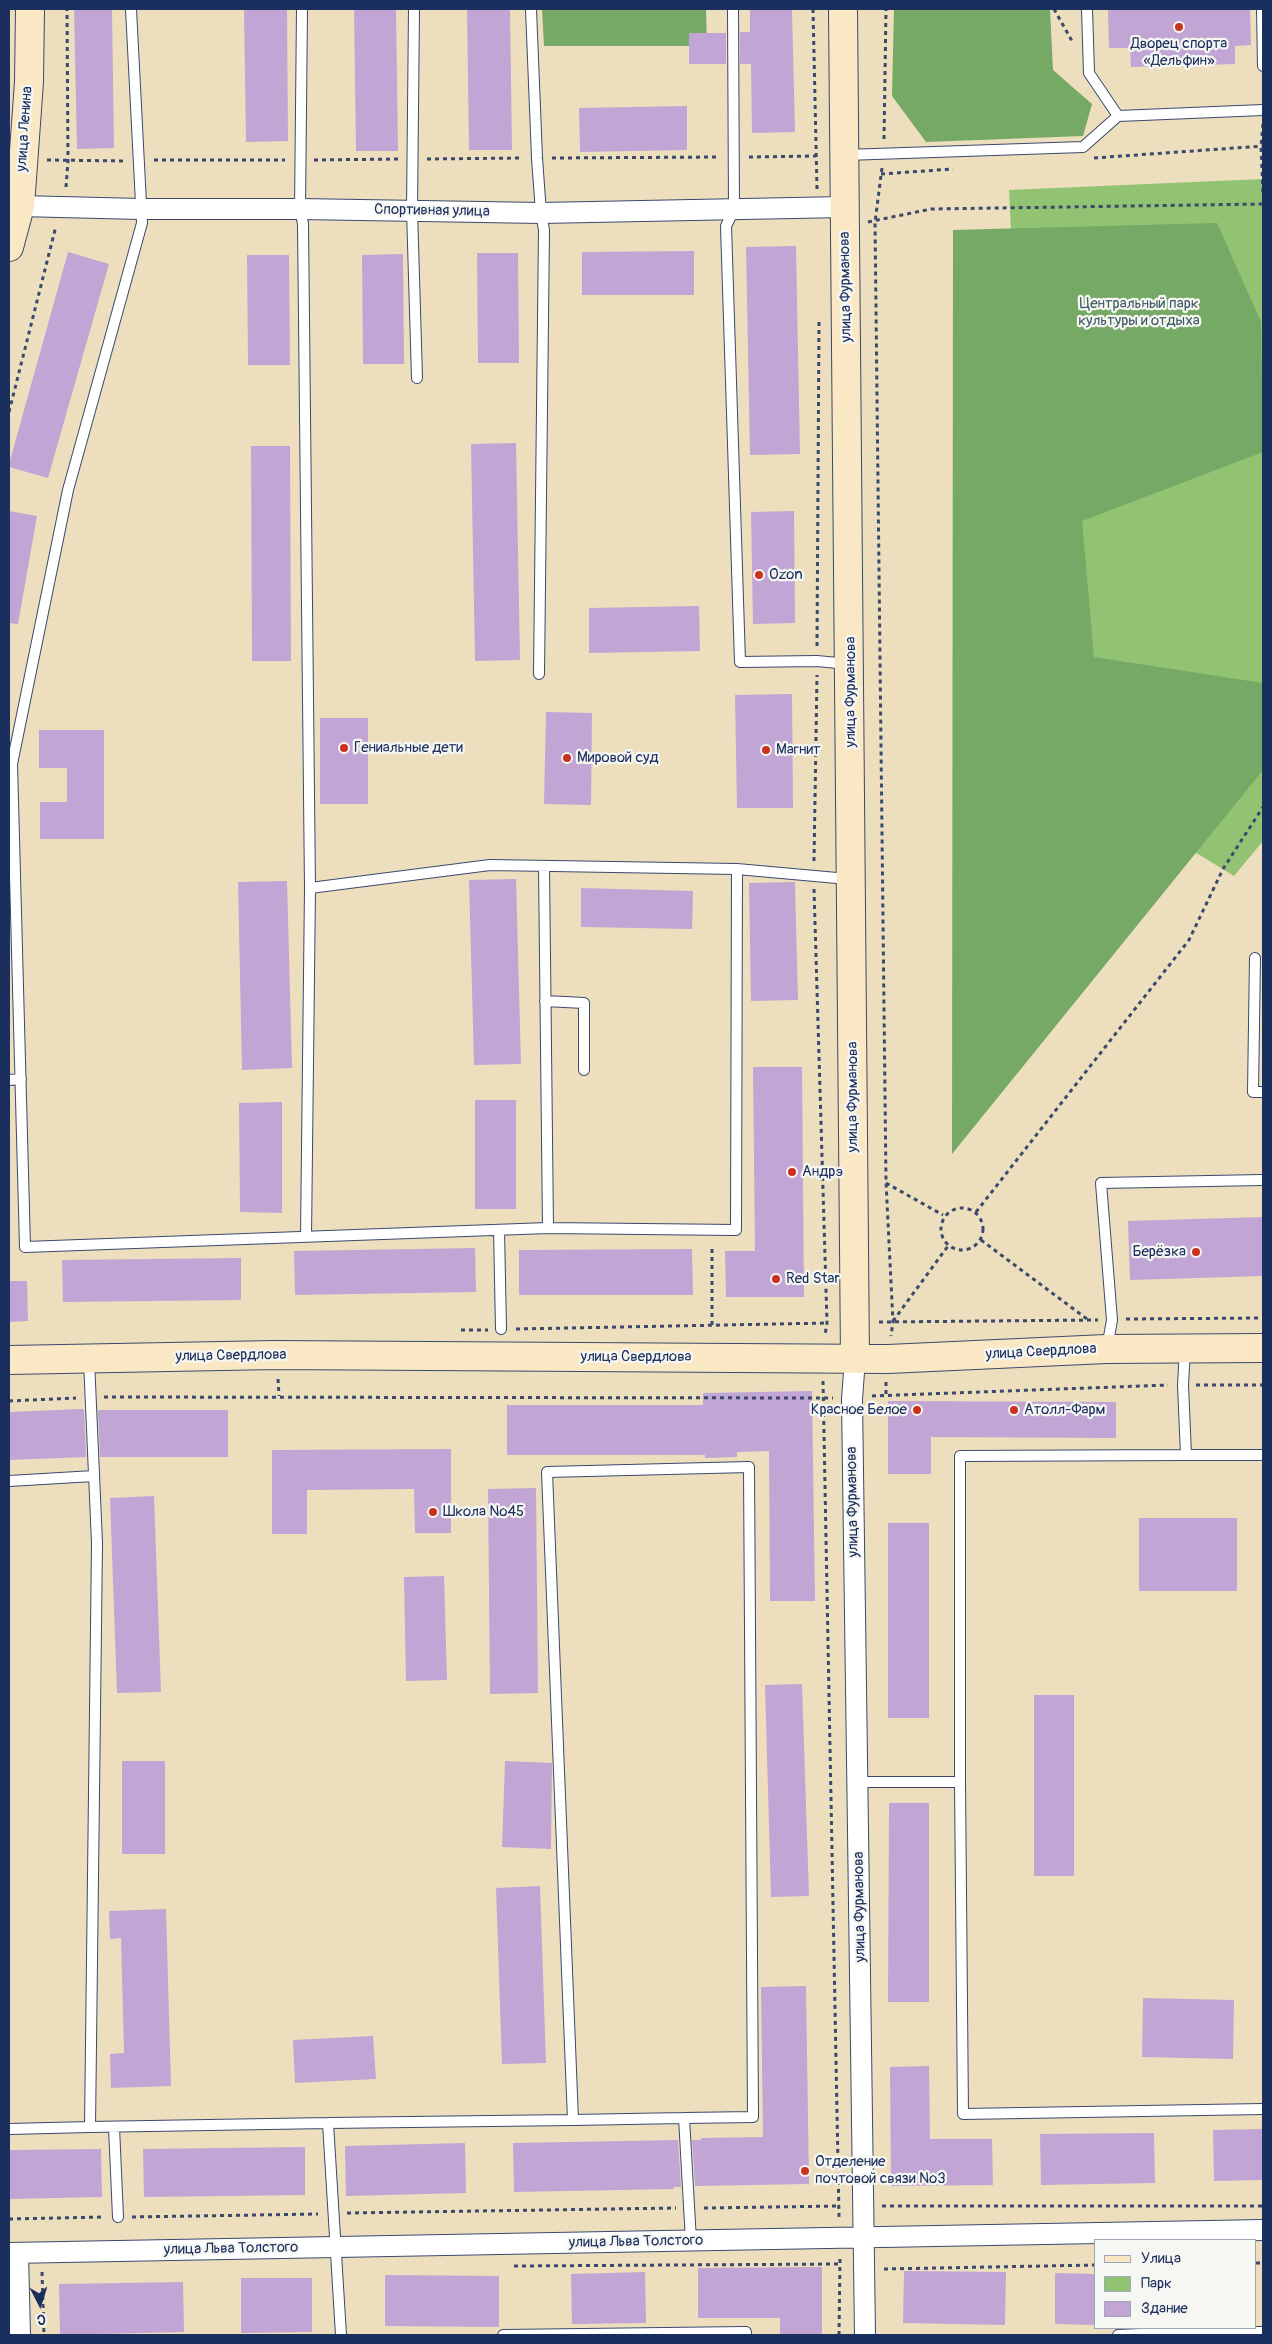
<!DOCTYPE html>
<html>
<head>
<meta charset="utf-8">
<style>
	body { margin:0 }
	#map { position:relative; width:1272px; height:2344px; overflow:hidden; background:#eddfbd; font-family:Pangolin,sans-serif }
	canvas { display:block }
	.frame { position:absolute; inset:0; border:10px solid #1b2f5e; pointer-events:none }
	.legend { position:absolute; left:1094px; top:2239px; width:162px; height:90px; box-sizing:border-box; background:#f6f6f2; border:1px solid #9ea6b7; margin:0; padding:6px 9px; list-style:none; font-size:15px; color:#1b2f5e }
	.legend li { display:flex; align-items:center; gap:10px; height:25px }
	.legend b { width:25px; border:1px solid #9ea6b7 }
	.north { position:absolute; left:15px; top:2279px; width:50px; height:50px; -webkit-text-stroke:4px #f6f6f2; paint-order:stroke; rotate:175deg; font-size:14px; font-weight:700; line-height:20px; text-align:center; color:#1b2f5e }
	.north::after { content:''; display:block; margin:auto; width:18px; height:22px; background:#1b2f5e; clip-path:polygon(50% 0,100% 100%,50% 72%,0 100%) }
</style>
</head>
<body>
<div id="map">
<canvas width="1272" height="2344"></canvas>
<div class="frame"></div>
<ul class="legend">
<li><b style="height:6px;background:#fae7c3"></b>Улица</li>
<li><b style="height:14px;background:#92c373"></b>Парк</li>
<li><b style="height:14px;background:#c1a5d4"></b>Здание</li>
</ul>
<div class="north">С</div>
</div>
<script>
const ctx = document.querySelector('canvas').getContext('2d');
ctx.lineJoin = 'round';
function fill(path, color) {
  ctx.fillStyle = color;
  ctx.fill(path, 'evenodd');
}
function shape(rows) {
  const path = new Path2D();
  for (const r of rows) {
    if (r.length === 3) {
      path.moveTo(r[0] + r[2], r[1]);
      path.arc(r[0], r[1], r[2], 0, 2 * Math.PI);
      continue;
    }
    path.moveTo(r[0], r[1]);
    for (let i = 2; i < r.length; i += 2) path.lineTo(r[i], r[i + 1]);
  }
  return path;
}
function stroke(path, color, width, dash) {
  ctx.strokeStyle = color;
  ctx.lineWidth = width;
  ctx.lineCap = dash ? 'butt' : 'round';
  ctx.setLineDash(dash || []);
  ctx.stroke(path);
}
function label(font, color, halo, rows, align = 'center') {
  ctx.font = font + ' Pangolin,sans-serif';
  ctx.lineWidth = 4.5;
  ctx.setLineDash([]);
  ctx.textBaseline = 'middle';
  ctx.strokeStyle = halo;
  ctx.fillStyle = color;
  for (const [text, x, y, turn = 0] of rows) {
    ctx.save();
    ctx.translate(x, y);
    ctx.rotate((+turn || 0) * Math.PI / 180);
    ctx.textAlign = isNaN(turn) ? turn : align;
    if (halo) ctx.strokeText(text, 0, 0);
    ctx.fillText(text, 0, 0);
    ctx.restore();
  }
}
fill(shape([
	[1263,179,1263,841,1234,876,1172,838,1040,827,1009,190]
]), '#92c373');
fill(shape([
	[542,9,706,9,707,46,544,46],
	[894,9,1050,9,1053,70,1092,104,1083,136,926,142,892,96],
	[1217,223,1261,322,1263,452,1082,521,1094,657,1263,683,1263,770,952,1154,953,230]
]), '#75a965');
fill(shape([
	[74,9,112,9,114,148,77,149],
	[244,9,287,9,288,141,246,142],
	[354,9,396,9,398,151,356,151],
	[467,9,510,9,512,150,469,150],
	[750,9,792,9,795,132,752,133,751,64,740,64,740,32,750,32],
	[1108,9,1250,9,1251,45,1235,46,1235,64,1131,67,1130,48,1109,48],
	[689,33,726,33,726,64,689,64],
	[687,106,687,150,580,152,579,108],
	[796,246,800,454,750,455,746,247],
	[694,251,694,295,582,295,582,252],
	[68,252,109,264,48,478,9,467,9,464],
	[477,253,518,253,519,363,478,363],
	[403,254,404,364,363,364,362,255],
	[247,255,289,255,290,365,248,365],
	[516,443,520,660,475,661,471,444],
	[251,446,290,446,291,661,252,661],
	[9,511,37,516,18,624,9,623],
	[794,511,795,623,753,624,751,512],
	[699,606,700,651,589,653,589,608],
	[792,694,793,808,737,808,735,695],
	[546,712,592,713,591,805,544,804],
	[320,718,368,718,368,804,320,804],
	[39,730,104,730,104,839,40,839,40,802,67,802,67,768,39,768],
	[516,879,521,1064,474,1065,469,880],
	[287,881,292,1068,242,1070,238,882],
	[795,882,798,1000,751,1001,749,883],
	[581,888,693,891,692,929,581,927],
	[753,1067,802,1067,804,1297,726,1297,725,1251,755,1251],
	[475,1100,516,1100,516,1209,475,1209],
	[282,1102,282,1213,240,1212,239,1103],
	[1263,1217,1263,1276,1130,1280,1128,1221],
	[475,1248,476,1292,295,1295,294,1251],
	[692,1249,693,1295,519,1295,519,1250],
	[241,1258,241,1300,63,1302,62,1260],
	[9,1281,27,1281,28,1321,9,1322],
	[812,1391,815,1601,770,1601,769,1451,737,1452,737,1457,705,1458,705,1455,507,1455,507,1405,703,1405,703,1393],
	[888,1401,1116,1402,1116,1438,931,1437,931,1474,888,1474],
	[82,1409,84,1410,86,1457,9,1460,9,1412],
	[98,1410,228,1410,228,1457,100,1457],
	[451,1449,451,1533,415,1533,414,1489,307,1490,307,1534,272,1534,272,1450],
	[536,1488,538,1693,490,1694,488,1489],
	[154,1496,161,1692,117,1693,110,1498],
	[1139,1518,1237,1518,1237,1591,1139,1591],
	[888,1523,929,1523,929,1718,888,1718],
	[444,1576,447,1680,406,1681,404,1577],
	[802,1684,809,1896,771,1897,765,1685],
	[1034,1695,1074,1695,1074,1876,1034,1876],
	[122,1761,165,1761,165,1854,122,1854],
	[505,1761,552,1763,551,1849,502,1847],
	[889,1803,929,1803,929,2002,888,2002],
	[540,1886,546,2063,502,2064,496,1888],
	[166,1909,171,2086,111,2088,110,2054,124,2053,121,1938,110,1939,109,1911],
	[806,1986,809,2184,695,2186,692,2140,701,2140,701,2138,763,2137,761,1987],
	[1143,1998,1234,2000,1233,2059,1142,2057],
	[373,2036,376,2079,295,2083,293,2040],
	[929,2066,930,2139,992,2139,993,2185,891,2186,890,2067],
	[1263,2129,1263,2180,1214,2181,1213,2130],
	[1154,2133,1155,2183,1041,2185,1040,2134],
	[678,2140,681,2187,674,2187,674,2189,514,2192,513,2143],
	[465,2143,466,2193,346,2196,345,2146],
	[305,2147,305,2195,144,2197,143,2149],
	[101,2149,102,2197,9,2199,9,2150],
	[822,2267,822,2335,780,2335,780,2318,698,2318,698,2268],
	[904,2271,1006,2272,1005,2325,903,2323],
	[645,2272,646,2323,572,2324,571,2274],
	[1055,2273,1096,2274,1096,2325,1055,2324],
	[385,2275,499,2276,499,2327,385,2326],
	[241,2278,312,2278,312,2332,241,2333],
	[183,2282,184,2332,60,2335,59,2284]
]), '#c1a5d4');
const service = shape([
	[131,9,142,223,68,490,12,764,25,1247,548,1228],
	[302,9,300,209,303,224,310,888,490,865,737,869,848,879],
	[414,9,412,210,417,378],
	[531,9,537,158,541,213,544,230,539,674],
	[733,9,734,210,726,226,740,662,817,661,848,664],
	[1087,9,1089,73,1118,116],
	[1262,9,1263,66],
	[845,155,1083,147,1118,116,1263,110],
	[544,866,548,1228,736,1230,737,869],
	[1255,958,1253,1092,1263,1092],
	[545,1001,584,1003,584,1070],
	[9,1080,21,1079],
	[499,1230,501,1329],
	[306,1237,310,888],
	[1107,1348,1112,1320,1101,1183,1263,1180],
	[1185,1349,1183,1385,1186,1455,960,1456,960,1782,963,2114,1263,2109],
	[1186,1455,1263,1455],
	[9,1481,94,1476],
	[858,1782,960,1782],
	[684,2118,691,2241],
	[328,2123,341,2335],
	[90,2127,328,2123,573,2120,684,2118,753,2117,749,1467,547,1472,573,2120],
	[114,2127,118,2217],
	[9,2129,90,2127,97,1543,89,1360],
	[503,2335,746,2332,746,2335],
	[1118,2335,1187,2332,1187,2328],
	[1187,2335,1187,2332,1263,2332]
]);
const minor = shape([
	[20,206,141,209,300,209,541,213,844,207],
	[855,1359,852,1399,865,2335],
	[9,2253,1263,2230],
	[18,2253,20,2335]
]);
const secondary = shape([
	[843,9,855,1359],
	[9,247,20,206,29,82,30,9],
	[9,1360,275,1355,888,1359,1106,1349,1263,1348]
]);
stroke(service, '#3a496c', 12);
stroke(minor, '#3a496c', 22);
stroke(secondary, '#3a496c', 30);
stroke(shape([
	[813,9,817,189],
	[1054,9,1072,41],
	[1263,124,1261,146,1263,193],
	[884,139,886,9],
	[749,157,816,156],
	[552,158,720,157],
	[1094,158,1263,146],
	[427,159,523,158],
	[47,160,125,161],
	[154,160,285,160],
	[314,160,398,159],
	[882,168,875,222,886,1182,893,1322,891,1336],
	[881,174,953,169],
	[66,187,68,161,67,9],
	[868,222,931,209,1263,204],
	[9,412,56,226],
	[817,646,819,320],
	[814,861,817,675],
	[814,889,827,1323,825,1335],
	[886,1183,943,1215],
	[962,1229,21],
	[976,1212,1189,940,1223,869,1263,807],
	[981,1240,1087,1319],
	[1126,1319,1263,1318],
	[893,1321,948,1246],
	[879,1322,1098,1320],
	[712,1325,712,1245],
	[516,1329,828,1323],
	[461,1330,488,1330],
	[278,1379,279,1396],
	[823,1381,839,2217],
	[1196,1385,1263,1385],
	[886,1394,886,1382],
	[872,1396,1168,1385],
	[104,1397,833,1398],
	[9,1401,76,1398],
	[882,2206,1263,2206],
	[704,2208,838,2206],
	[347,2213,676,2208],
	[132,2217,318,2214],
	[9,2219,103,2217],
	[1256,2263,1263,2263],
	[514,2266,841,2264],
	[884,2269,1096,2265],
	[42,2272,44,2335],
	[839,2335,840,2258]
]), '#3a496c', 3, [4, 4]);
stroke(service, '#fff', 10);
stroke(minor, '#fff', 20);
stroke(secondary, '#fae7c3', 28);
for (const [x, y, r, color] of [
	[1179,27,5,"#c8321e"],
	[759,575,5,"#c8321e"],
	[344,748,5,"#c8321e"],
	[766,750,5,"#c8321e"],
	[567,758,5,"#c8321e"],
	[792,1172,5,"#c8321e"],
	[1196,1252,5,"#c8321e"],
	[776,1279,5,"#c8321e"],
	[917,1410,5,"#c8321e"],
	[1014,1410,5,"#c8321e"],
	[433,1512,5,"#c8321e"],
	[805,2171,5,"#c8321e"]
]) {
  const dot = new Path2D();
  dot.arc(x, y, r, 0, 2 * Math.PI);
  ctx.fillStyle = color;
  ctx.fill(dot);
  stroke(dot, '#f6f6f2', 2);
}
label('15px', '#1b2f5e', '#f6f6f2', [
	["Дворец спорта",1179,44,"center"],
	["«Дельфин»",1179,61,"center"],
	["Ozon",769,575],
	["Гениальные дети",354,748],
	["Магнит",776,750],
	["Мировой суд",577,758],
	["Андрэ",802,1172],
	["Берёзка",1186,1252,"right"],
	["Red Star",786,1279],
	["Красное Белое",907,1410,"right"],
	["Атолл-Фарм",1024,1410],
	["Школа №45",443,1512],
	["Отделение",815,2162],
	["почтовой связи №3",815,2179]
], 'left');
label('15px', '#1b2f5e', '#f6f6f2', [
	["улица Ленина",25,129,-86],
	["Спортивная улица",432,211,1],
	["улица Фурманова",846,287,-91],
	["улица Фурманова",851,692,-90],
	["улица Фурманова",853,1097,-90],
	["улица Свердлова",1041,1352,-3],
	["улица Свердлова",231,1356,-1],
	["улица Свердлова",636,1357],
	["улица Фурманова",853,1502,-91],
	["улица Фурманова",860,1907,-91],
	["улица Льва Толстого",636,2242,-1],
	["улица Льва Толстого",231,2249,-1]
]);
label('15px', '#3f5b64', '#f6f6f2', [
	["Центральный парк",1139,304],
	["культуры и отдыха",1139,321]
]);
</script>
</body>
</html>
